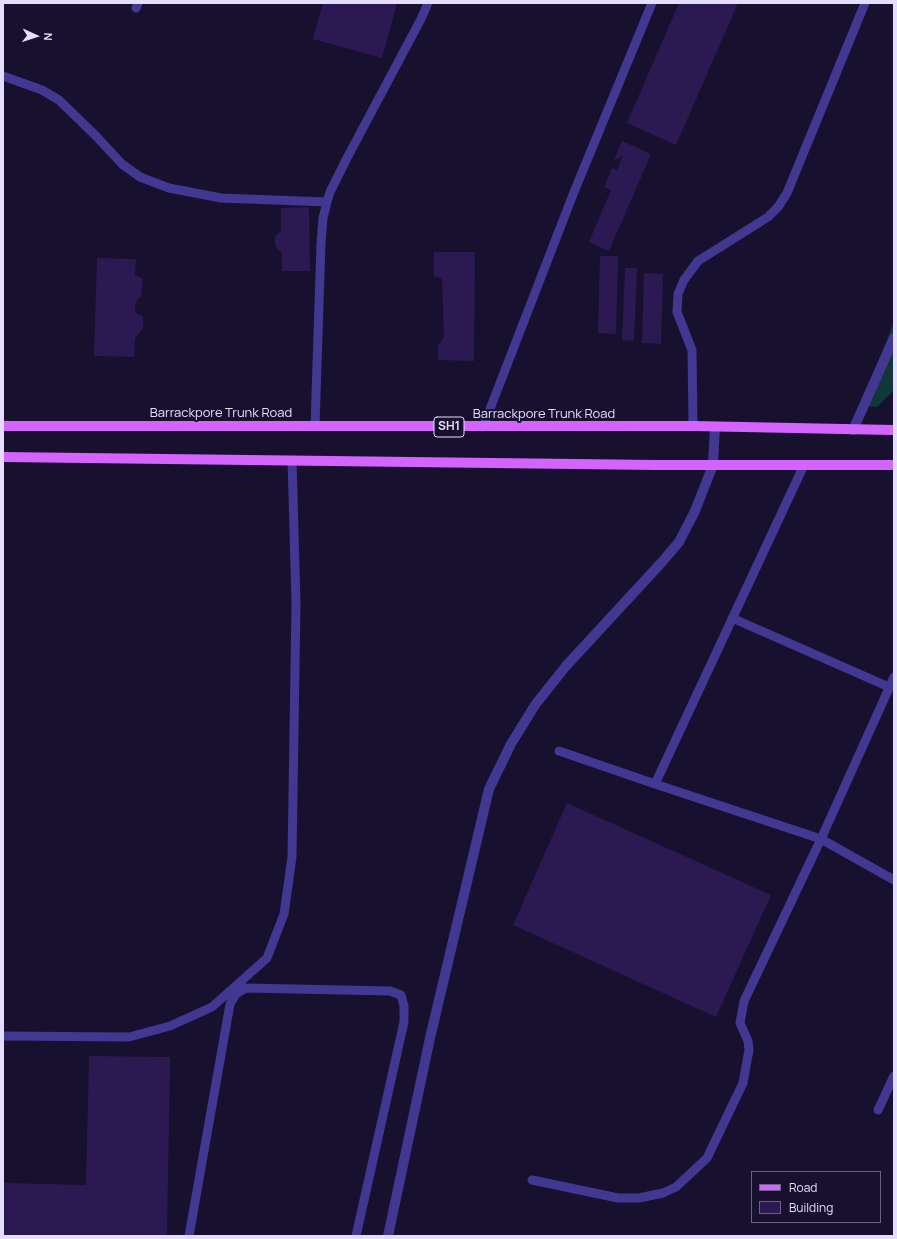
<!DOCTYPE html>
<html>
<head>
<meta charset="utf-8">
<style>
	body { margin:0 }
	#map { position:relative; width:897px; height:1239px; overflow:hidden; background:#18102f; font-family:Manrope,sans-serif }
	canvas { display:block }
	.frame { position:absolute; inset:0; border:4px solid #e4ddff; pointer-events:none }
	.legend { position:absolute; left:751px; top:1171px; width:130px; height:52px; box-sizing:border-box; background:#18102f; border:1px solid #6a6282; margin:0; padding:5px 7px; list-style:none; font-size:12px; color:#e4ddff }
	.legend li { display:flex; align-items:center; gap:8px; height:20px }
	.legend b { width:20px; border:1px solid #6a6282 }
	.north { position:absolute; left:16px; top:16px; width:40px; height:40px; -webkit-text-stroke:3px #18102f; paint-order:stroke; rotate:93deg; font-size:11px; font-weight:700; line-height:16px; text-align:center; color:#e4ddff }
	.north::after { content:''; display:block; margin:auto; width:14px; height:18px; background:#e4ddff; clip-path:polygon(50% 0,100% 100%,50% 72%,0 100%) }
</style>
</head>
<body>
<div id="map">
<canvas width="897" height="1239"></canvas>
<div class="frame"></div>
<ul class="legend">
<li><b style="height:5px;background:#d364ff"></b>Road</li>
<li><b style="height:11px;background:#2a1a51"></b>Building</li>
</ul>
<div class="north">N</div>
</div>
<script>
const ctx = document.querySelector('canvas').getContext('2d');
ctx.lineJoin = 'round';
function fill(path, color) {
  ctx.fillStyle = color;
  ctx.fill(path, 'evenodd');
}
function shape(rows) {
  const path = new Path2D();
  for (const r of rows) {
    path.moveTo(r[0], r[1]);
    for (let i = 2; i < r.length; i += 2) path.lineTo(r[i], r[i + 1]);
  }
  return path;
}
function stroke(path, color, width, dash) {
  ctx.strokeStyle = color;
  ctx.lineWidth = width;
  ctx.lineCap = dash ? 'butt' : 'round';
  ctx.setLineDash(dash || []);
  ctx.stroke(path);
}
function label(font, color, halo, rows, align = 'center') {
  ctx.font = font + ' Manrope,sans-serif';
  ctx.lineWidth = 4;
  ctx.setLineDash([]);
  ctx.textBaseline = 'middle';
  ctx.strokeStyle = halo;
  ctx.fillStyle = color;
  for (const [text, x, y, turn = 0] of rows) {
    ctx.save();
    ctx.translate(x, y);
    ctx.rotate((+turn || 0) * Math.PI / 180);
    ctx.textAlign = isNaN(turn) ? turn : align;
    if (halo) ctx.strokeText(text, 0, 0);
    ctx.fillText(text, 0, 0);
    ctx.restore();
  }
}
fill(shape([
	[894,322,894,390,877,407,864,406,863,400]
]), '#123739');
fill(shape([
	[323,3,397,3,382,58,313,39],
	[679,3,738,3,676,145,627,123],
	[622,141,651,154,609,251,589,242,611,190,604,187,612,168,617,170,623,156,614,160],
	[309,207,310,271,282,271,282,253,276,248,275,243,275,237,281,230,281,208],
	[434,252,475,252,474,361,438,360,438,346,444,337,442,279,434,276],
	[600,256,618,256,616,334,598,333],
	[97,258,136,259,135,275,143,279,141,296,136,301,135,312,143,317,143,328,135,338,134,357,94,356],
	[625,268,637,268,634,341,622,340],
	[644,273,663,274,661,344,642,343],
	[567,803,771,895,716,1017,513,925],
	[89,1056,170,1057,167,1236,3,1236,3,1183,86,1185]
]), '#2a1a51');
stroke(shape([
	[136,8,138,3],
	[3,76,42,90,59,100,96,136,122,164,140,177,169,188,221,198,327,202],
	[315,426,321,243,323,218,327,202,330,192,347,158,421,19,428,3],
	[693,426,692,350,677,312,678,294,684,280,698,261,768,217,778,207,787,193,865,3],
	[483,427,574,192,652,3],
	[804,465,655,784,821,839,894,677],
	[732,618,889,687],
	[559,751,655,784],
	[3,1036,129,1037,170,1026,212,1007,267,958,284,914,292,857,296,603,292,460],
	[878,1110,894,1076],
	[532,1180,618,1198,639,1198,663,1193,676,1187,707,1158,743,1083,749,1050,748,1041,740,1023,744,1001,821,839,894,880],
	[189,1236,230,1004,236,994,246,988,390,991,401,995,404,1006,404,1022,356,1236]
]), '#423791', 9);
stroke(shape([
	[853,430,894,338],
	[388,1236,430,1038,489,789,511,744,535,705,566,666,662,562,679,542,695,511,713,465,715,427]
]), '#423791', 10);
stroke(shape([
	[3,426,693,426,894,430],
	[3,457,656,465,894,465]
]), '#d364ff', 10);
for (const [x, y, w] of [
	[449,427,30]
]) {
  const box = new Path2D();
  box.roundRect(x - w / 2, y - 10, w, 20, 3);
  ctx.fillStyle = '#18102f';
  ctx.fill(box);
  stroke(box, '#e4ddff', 1);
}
label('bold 12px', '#e4ddff', null, [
	["SH1",449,427]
]);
label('13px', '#e4ddff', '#18102f', [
	["Barrackpore Trunk Road",221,413],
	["Barrackpore Trunk Road",544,414]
]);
</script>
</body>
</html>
